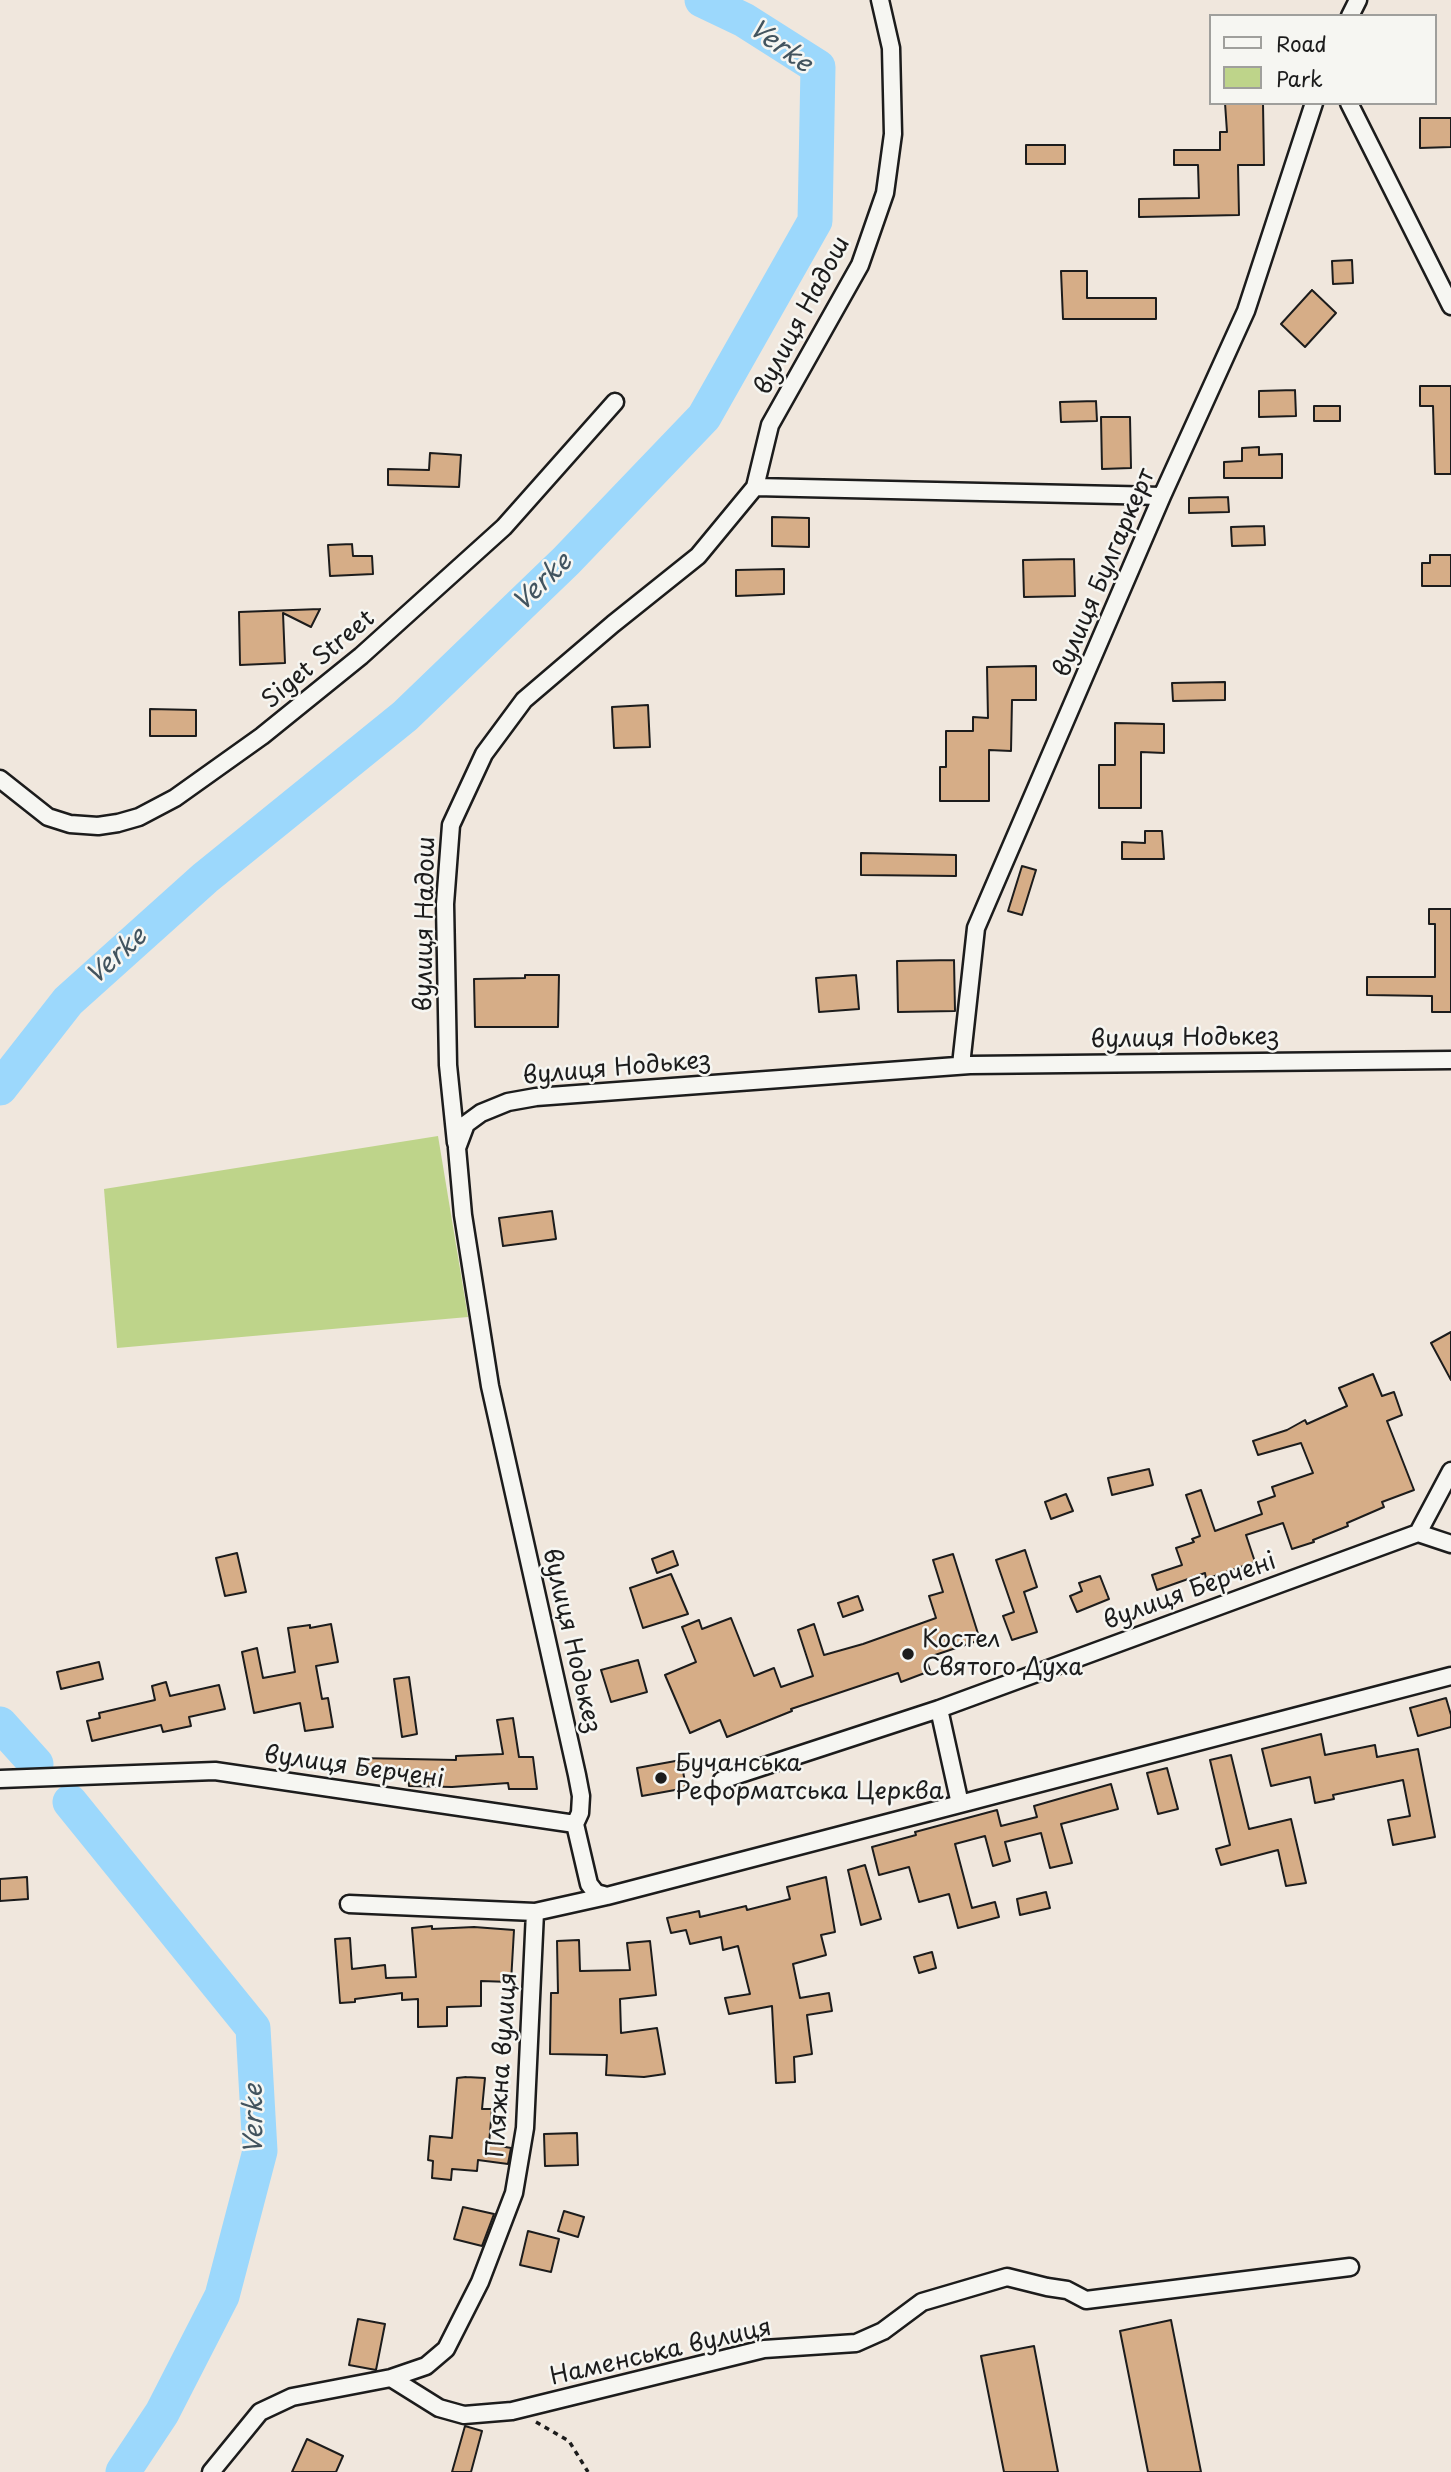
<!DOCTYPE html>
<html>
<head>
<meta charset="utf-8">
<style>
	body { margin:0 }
	#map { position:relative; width:1451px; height:2472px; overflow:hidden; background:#f0e7dd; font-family:"Playpen Sans",sans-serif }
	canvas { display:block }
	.legend { position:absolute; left:1209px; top:14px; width:228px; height:91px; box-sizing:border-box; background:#f6f6f2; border:2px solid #9f9f9c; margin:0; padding:9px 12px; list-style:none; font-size:21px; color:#1c1c1c }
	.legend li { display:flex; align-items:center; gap:14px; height:35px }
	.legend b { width:35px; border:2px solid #9f9f9c }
</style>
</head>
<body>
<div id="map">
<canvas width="1451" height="2472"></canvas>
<ul class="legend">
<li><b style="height:9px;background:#f6f6f2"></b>Road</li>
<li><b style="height:19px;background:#bed48a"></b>Park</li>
</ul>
</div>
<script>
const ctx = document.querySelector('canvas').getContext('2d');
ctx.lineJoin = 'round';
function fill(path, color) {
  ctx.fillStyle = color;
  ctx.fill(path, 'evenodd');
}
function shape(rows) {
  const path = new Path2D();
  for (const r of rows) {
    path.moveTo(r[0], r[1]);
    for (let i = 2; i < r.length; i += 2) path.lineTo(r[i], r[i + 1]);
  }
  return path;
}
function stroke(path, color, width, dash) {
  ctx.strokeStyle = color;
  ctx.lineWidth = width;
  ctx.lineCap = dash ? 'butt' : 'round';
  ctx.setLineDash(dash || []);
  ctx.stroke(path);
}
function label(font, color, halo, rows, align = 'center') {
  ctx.font = font + ' "Playpen Sans",sans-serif';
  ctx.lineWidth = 5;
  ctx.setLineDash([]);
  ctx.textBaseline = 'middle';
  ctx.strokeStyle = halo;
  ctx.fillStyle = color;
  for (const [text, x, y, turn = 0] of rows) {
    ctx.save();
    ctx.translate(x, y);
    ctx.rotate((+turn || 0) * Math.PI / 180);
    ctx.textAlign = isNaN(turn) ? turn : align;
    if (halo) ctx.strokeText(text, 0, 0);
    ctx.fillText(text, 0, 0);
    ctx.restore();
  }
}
fill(shape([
	[438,1136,468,1317,117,1348,104,1189]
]), '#bed48a');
stroke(shape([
	[0,1088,68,1001,205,878,405,716,566,561,704,417,815,221,818,67,744,20,702,0],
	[0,1724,36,1764],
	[70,1802,253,2028,260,2151,222,2296,162,2413,123,2472]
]), '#9cd8fc', 35);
const building = shape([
	[1225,103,1263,103,1264,165,1238,165,1239,215,1139,217,1139,199,1199,198,1198,165,1174,165,1174,150,1220,150,1220,132,1227,132,1225,103],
	[1420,118,1451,118,1451,147,1420,148,1420,118],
	[1026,145,1065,145,1065,164,1026,164,1026,145],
	[1352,260,1353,283,1333,284,1332,261,1352,260],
	[1061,271,1087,271,1087,298,1156,298,1156,319,1063,319,1061,271],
	[1312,290,1336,313,1305,347,1281,324,1312,290],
	[1420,386,1451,386,1451,474,1435,474,1433,406,1420,406,1420,386],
	[1295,390,1296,416,1259,417,1259,391,1295,390],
	[1096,401,1097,421,1061,422,1060,402,1096,401],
	[1314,406,1340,406,1340,421,1314,421,1314,406],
	[1101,417,1130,417,1131,468,1102,469,1101,417],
	[1259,447,1259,455,1282,454,1282,478,1224,478,1224,462,1242,461,1242,448,1259,447],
	[430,453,461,455,459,487,388,485,388,469,429,470,430,453],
	[1228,497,1229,512,1189,513,1189,498,1228,497],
	[772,517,809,518,809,547,772,546,772,517],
	[1264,526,1265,545,1232,546,1231,527,1264,526],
	[352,544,353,556,372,556,373,574,330,576,328,545,352,544],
	[1430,555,1451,555,1451,586,1422,586,1422,563,1430,563,1430,555],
	[1074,559,1075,596,1024,597,1023,560,1074,559],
	[784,569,784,594,736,596,736,570,784,569],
	[320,609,311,627,283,613,285,663,240,665,239,612,320,609],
	[1036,666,1036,700,1012,700,1011,751,989,750,989,801,940,801,940,767,946,767,946,731,973,731,973,717,988,718,987,667,1036,666],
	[1225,682,1225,700,1173,701,1172,683,1225,682],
	[648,705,650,747,614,748,612,707,648,705],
	[150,709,196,710,196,736,150,736,150,709],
	[1115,723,1164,724,1164,753,1141,752,1141,808,1099,808,1099,765,1115,765,1115,723],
	[1145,831,1162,831,1164,859,1122,859,1122,842,1145,843,1145,831],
	[861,853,956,855,956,876,861,875,861,853],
	[1022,866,1036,870,1022,915,1008,911,1022,866],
	[1429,909,1451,909,1451,1012,1432,1012,1432,996,1367,995,1367,977,1435,977,1435,924,1429,924,1429,909],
	[954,960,955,1011,898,1012,897,961,954,960],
	[525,975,559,975,558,1027,475,1027,474,979,525,978,525,975],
	[856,975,859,1009,819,1012,816,978,856,975],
	[552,1211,556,1239,503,1246,499,1218,552,1211],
	[1451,1332,1451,1380,1431,1343,1451,1332],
	[1373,1374,1382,1396,1394,1392,1402,1415,1387,1421,1414,1490,1382,1502,1384,1507,1347,1523,1348,1526,1313,1540,1314,1542,1292,1549,1283,1523,1246,1535,1255,1562,1206,1579,1205,1573,1157,1590,1152,1575,1182,1565,1176,1548,1194,1542,1192,1539,1200,1536,1186,1495,1201,1490,1215,1531,1262,1514,1258,1502,1275,1496,1272,1487,1313,1473,1301,1443,1258,1455,1253,1441,1287,1430,1305,1420,1307,1424,1347,1406,1339,1388,1373,1374],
	[1149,1469,1153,1485,1112,1495,1108,1478,1149,1469],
	[1066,1494,1073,1511,1051,1519,1045,1502,1066,1494],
	[1025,1550,1037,1587,1024,1592,1037,1632,1012,1640,1003,1616,1014,1612,996,1560,1025,1550],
	[673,1551,678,1565,657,1573,652,1559,673,1551],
	[237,1553,246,1592,225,1596,216,1558,237,1553],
	[953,1554,980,1640,926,1658,930,1671,901,1682,898,1673,791,1709,792,1711,727,1737,720,1720,690,1733,665,1675,696,1662,682,1627,699,1620,702,1629,731,1618,754,1676,774,1668,781,1687,813,1676,798,1630,814,1624,824,1655,863,1644,936,1618,929,1596,943,1592,933,1560,953,1554],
	[671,1574,688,1614,643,1628,630,1588,671,1574],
	[1100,1576,1109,1599,1077,1612,1070,1596,1082,1591,1079,1583,1100,1576],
	[858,1596,863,1610,843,1617,838,1603,858,1596],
	[331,1624,338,1662,316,1666,322,1699,328,1698,333,1727,305,1731,300,1703,254,1713,242,1652,257,1648,263,1678,295,1672,288,1628,310,1625,310,1628,331,1624],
	[638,1660,647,1692,611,1702,601,1670,638,1660],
	[99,1662,103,1679,61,1689,57,1672,99,1662],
	[409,1677,417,1734,402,1737,394,1679,409,1677],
	[166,1682,170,1696,219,1685,225,1709,189,1717,191,1726,163,1732,161,1725,92,1741,87,1721,100,1718,99,1713,155,1700,152,1686,166,1682],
	[1446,1698,1451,1715,1451,1727,1418,1736,1410,1708,1446,1698],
	[513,1718,519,1757,533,1757,537,1789,509,1789,508,1783,452,1787,409,1786,408,1774,358,1771,358,1758,456,1760,456,1756,503,1754,497,1720,513,1718],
	[1321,1734,1325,1755,1375,1745,1377,1757,1418,1749,1435,1837,1393,1845,1388,1820,1410,1816,1403,1780,1333,1795,1334,1799,1315,1803,1310,1777,1271,1786,1262,1749,1321,1734],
	[1231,1755,1249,1829,1291,1819,1306,1883,1286,1886,1278,1850,1221,1865,1216,1849,1230,1845,1210,1760,1231,1755],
	[681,1760,686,1788,642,1796,637,1768,681,1760],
	[1167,1768,1178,1809,1158,1814,1147,1773,1167,1768],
	[1111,1784,1118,1809,1061,1824,1072,1863,1050,1868,1041,1833,1005,1842,1010,1861,993,1866,985,1836,955,1844,972,1908,995,1902,999,1917,958,1928,949,1894,919,1902,909,1867,879,1875,872,1847,916,1835,915,1832,997,1810,1001,1826,1037,1817,1034,1806,1111,1784],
	[865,1865,881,1919,861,1925,848,1870,865,1865],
	[27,1877,28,1899,0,1901,0,1879,27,1877],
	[826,1877,835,1932,821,1935,826,1955,793,1964,800,1998,829,1993,832,2011,807,2015,812,2054,794,2057,795,2082,776,2083,772,2006,729,2014,725,1998,750,1994,738,1946,723,1950,721,1937,690,1944,686,1930,671,1933,667,1918,699,1911,700,1917,746,1906,747,1910,790,1899,787,1887,826,1877],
	[1046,1892,1050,1908,1020,1915,1017,1899,1046,1892],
	[432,1926,432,1929,474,1927,514,1930,511,1982,481,1981,481,2006,447,2007,447,2026,418,2027,418,1999,402,2000,402,1993,355,1999,355,2002,340,2003,335,1939,350,1938,352,1969,385,1965,386,1978,416,1977,412,1928,432,1926],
	[579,1940,580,1971,630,1970,627,1943,650,1941,656,1995,620,1999,621,2033,657,2028,665,2074,644,2077,606,2075,607,2055,550,2054,551,1993,558,1993,557,1941,579,1940],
	[932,1952,936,1968,919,1973,914,1957,932,1952],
	[466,2077,485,2078,482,2109,492,2109,489,2144,511,2148,508,2164,478,2160,477,2171,452,2169,451,2180,432,2178,433,2161,428,2160,430,2136,452,2138,457,2078,466,2077],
	[577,2133,578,2165,545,2166,544,2134,577,2133],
	[463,2207,494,2214,482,2246,454,2239,463,2207],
	[564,2211,584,2217,578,2237,558,2231,564,2211],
	[528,2231,559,2239,551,2272,520,2265,528,2231],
	[358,2319,385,2324,376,2370,349,2365,358,2319],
	[1171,2320,1201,2472,1148,2472,1120,2331,1171,2320],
	[1034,2346,1058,2472,1004,2472,981,2356,1034,2346],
	[465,2426,482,2431,471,2472,452,2472,465,2426],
	[307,2439,343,2456,336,2472,292,2472,307,2439]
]);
fill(building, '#d6ad87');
stroke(building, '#1c1c1c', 2);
const street = shape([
	[1350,16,1358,0],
	[1349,103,1451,306],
	[755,487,770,425,860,265,885,193,893,134,891,48,880,0],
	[0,779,48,817,70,824,98,826,118,823,139,817,175,798,262,736,361,656,504,527,615,402],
	[961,1065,976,928,1162,496,1246,311,1314,103],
	[456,1143,448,1065,445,904,451,825,484,754,524,700,613,624,698,556,755,487,1162,496],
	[1418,1533,1451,1471],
	[0,1779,215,1771,575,1824,589,1884,596,1893,607,1896],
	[722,1780,939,1709],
	[960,1804,939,1709,1418,1533,1451,1544],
	[575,1824,580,1813,581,1796,577,1775,490,1386,463,1215,457,1148,466,1124,481,1113,508,1102,536,1097,970,1065,1451,1060],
	[349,1904,535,1912,607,1896,1451,1676],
	[391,2378,439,2408,464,2415,512,2411,764,2349,856,2343,883,2331,922,2302,1007,2277,1047,2287,1067,2290,1086,2300,1350,2267],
	[211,2472,260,2412,292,2397,391,2378,426,2366,446,2349,480,2282,514,2193,525,2128,535,1912]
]);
stroke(street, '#1c1c1c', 21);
stroke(shape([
	[536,2422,569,2441,588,2472]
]), '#1c1c1c', 3.5, [5, 5]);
stroke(street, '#f6f6f2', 16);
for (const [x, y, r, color] of [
	[908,1654,7,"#1c1c1c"],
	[661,1778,7,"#1c1c1c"]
]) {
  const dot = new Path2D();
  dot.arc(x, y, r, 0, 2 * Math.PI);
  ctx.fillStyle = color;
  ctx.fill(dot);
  stroke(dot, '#f6f6f2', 2.5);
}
label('24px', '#1c1c1c', '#f6f6f2', [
	["вулиця Надош",803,316,-62],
	["вулиця Булгаркерт",1105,573,-67],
	["Siget Street",319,660,-40],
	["вулиця Надош",426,924,-89],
	["вулиця Нодькез",1185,1039,-1],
	["вулиця Нодькез",617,1069,-5],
	["вулиця Берчені",1190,1592,-20],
	["вулиця Нодькез",571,1641,77],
	["вулиця Берчені",354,1768,8],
	["Пляжна вулиця",503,2065,-86],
	["Наменська вулиця",661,2353,-13]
]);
label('24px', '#1c1c1c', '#f6f6f2', [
	["Костел",922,1640],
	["Святого Духа",922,1668],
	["Бучанська",675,1764],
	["Реформатська Церква",675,1792]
], 'left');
label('italic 26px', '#42545f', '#f6f6f2', [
	["Verke",780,47,36],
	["Verke",543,583,-44],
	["Verke",117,957,-42],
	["Verke",255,2119,-90]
]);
</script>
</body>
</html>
